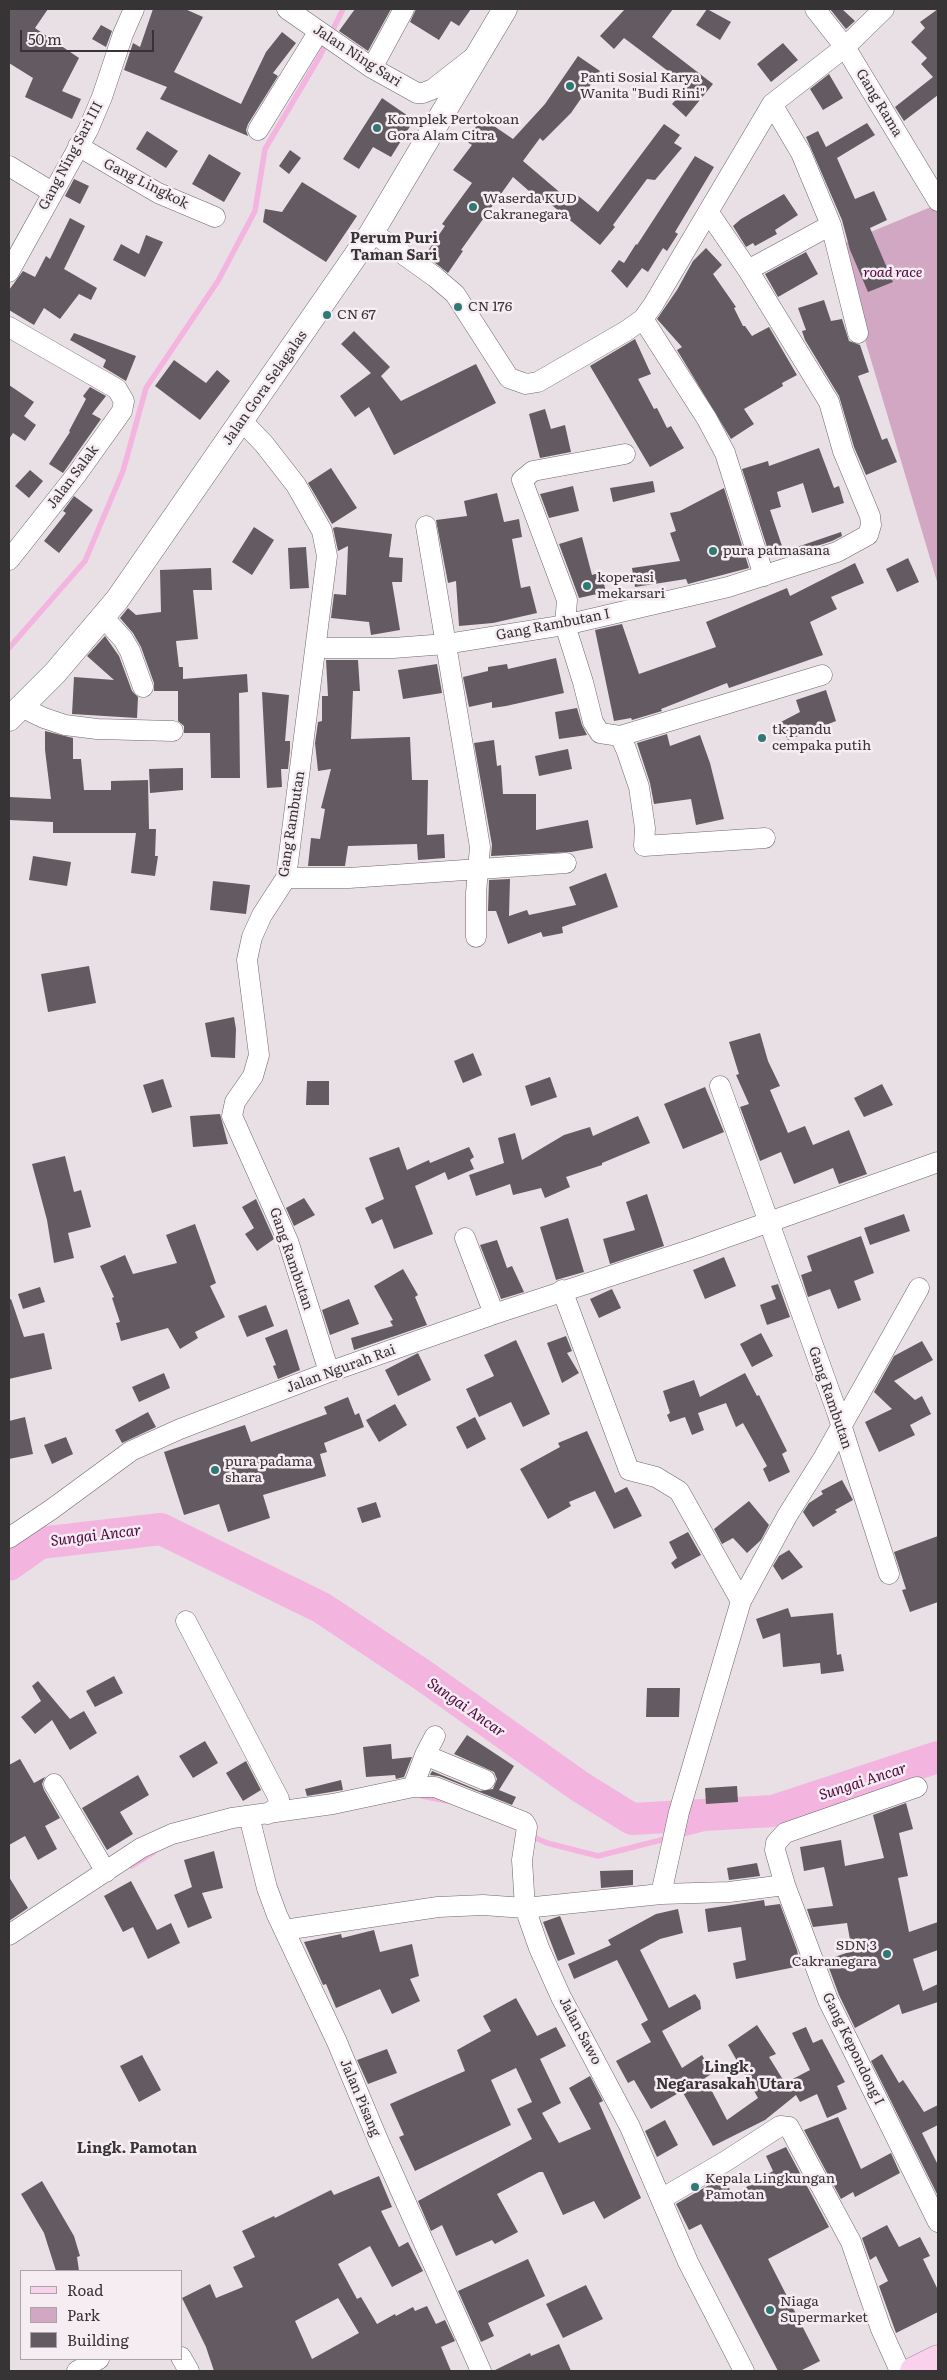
<!DOCTYPE html>
<html>
<head>
<meta charset="utf-8">
<style>
	body { margin:0 }
	#map { position:relative; width:947px; height:2380px; overflow:hidden; background:#e9e0e6; font-family:Literata,serif }
	canvas { display:block }
	.frame { position:absolute; inset:0; border:10px solid #373436; pointer-events:none }
	.legend { position:absolute; left:20px; top:2270px; width:162px; height:90px; box-sizing:border-box; background:#f6edf3; border:1px solid #aaa3a7; margin:0; padding:6px 9px; list-style:none; font-size:15px; color:#373436 }
	.legend li { display:flex; align-items:center; gap:10px; height:25px }
	.legend b { width:25px; border:1px solid #aaa3a7 }
	.scale { position:absolute; left:20px; top:30px; width:134px; height:22px; box-sizing:border-box; border:2px solid #373436; border-top:0; padding-left:6px; font-size:15px; line-height:18px; white-space:nowrap; color:#373436; -webkit-text-stroke:4px #f6edf3; paint-order:stroke }
</style>
</head>
<body>
<div id="map">
<canvas width="947" height="2380"></canvas>
<div class="frame"></div>
<ul class="legend">
<li><b style="height:6px;background:#fad1ed"></b>Road</li>
<li><b style="height:14px;background:#d2a7c4"></b>Park</li>
<li><b style="height:14px;background:#635b61"></b>Building</li>
</ul>
<div class="scale">50 m</div>
</div>
<script>
const ctx = document.querySelector('canvas').getContext('2d');
ctx.lineJoin = 'round';
function fill(path, color) {
  ctx.fillStyle = color;
  ctx.fill(path, 'evenodd');
}
function shape(rows) {
  const path = new Path2D();
  for (const r of rows) {
    path.moveTo(r[0], r[1]);
    for (let i = 2; i < r.length; i += 2) path.lineTo(r[i], r[i + 1]);
  }
  return path;
}
function stroke(path, color, width, dash) {
  ctx.strokeStyle = color;
  ctx.lineWidth = width;
  ctx.lineCap = dash ? 'butt' : 'round';
  ctx.setLineDash(dash || []);
  ctx.stroke(path);
}
function label(font, color, halo, rows, align = 'center') {
  ctx.font = font + ' Literata,serif';
  ctx.lineWidth = 5;
  ctx.setLineDash([]);
  ctx.textBaseline = 'middle';
  ctx.strokeStyle = halo;
  ctx.fillStyle = color;
  for (const [text, x, y, turn = 0] of rows) {
    ctx.save();
    ctx.translate(x, y);
    ctx.rotate((+turn || 0) * Math.PI / 180);
    ctx.textAlign = isNaN(turn) ? turn : align;
    if (halo) ctx.strokeText(text, 0, 0);
    ctx.fillText(text, 0, 0);
    ctx.restore();
  }
}
fill(shape([
	[938,204,938,585,837,246]
]), '#d2a7c4');
stroke(shape([
	[9,648,85,561,123,471,146,388,218,281,255,211,265,149,320,56,343,9],
	[422,1796,447,1801],
	[529,1835,547,1843,598,1856,669,1838],
	[678,1835,773,1811],
	[132,1866,154,1852]
]), '#f4b4e0', 5.5);
stroke(shape([
	[9,1565,40,1543,161,1529,322,1608,424,1676,579,1786,632,1819,773,1811,938,1757]
]), '#f4b4e0', 32);
fill(shape([
	[9,9,48,9,35,28,79,58,62,91,81,99,72,119,25,97,33,78,9,63],
	[153,9,185,9,203,17,174,72,241,104,266,52,282,32,296,43,273,73,278,76,248,124,246,130,248,136,160,99,167,87,124,70,133,43,140,47],
	[355,9,391,9,368,51,339,31],
	[416,9,471,9,459,26,451,21,439,40,410,22],
	[625,9,673,9,652,37,713,84,686,117,672,104,688,86,624,38,614,49,600,36],
	[707,9,731,22,720,40,696,25],
	[830,9,842,9,855,21,846,29],
	[938,9,938,95,904,121,895,107,933,77,921,64,927,58,911,42,925,28,920,22],
	[101,25,112,31,106,47,92,39],
	[783,43,798,60,771,82,757,64],
	[578,56,600,71,571,113,543,141,540,138,523,161,570,201,576,194,598,212,664,124,680,135,674,143,682,148,655,180,647,179,613,225,615,227,600,245,548,202,545,205,513,177,461,250,463,251,448,273,425,255,445,226,442,224,472,183,453,170,472,145,466,141,482,118,513,139,545,104],
	[829,74,843,98,823,110,810,89],
	[382,98,414,120,391,157,373,147,359,169,343,159],
	[867,123,875,135,837,158,855,199,874,191,887,220,870,228,893,282,868,292,850,250,842,220,806,137,818,131,826,147],
	[147,131,178,151,166,168,136,149],
	[290,150,301,158,289,174,279,166],
	[209,154,241,173,224,202,192,184],
	[695,156,714,167,675,232,678,234,667,251,663,248,648,272,642,268,627,288,611,271,619,260,624,263,636,244,637,245],
	[74,179,89,186,80,204,65,196],
	[302,182,357,216,326,262,263,222,265,209,282,212],
	[784,194,798,215,775,230,777,234,755,246,753,243,746,247,733,226,741,219],
	[70,218,85,226,64,269,97,288,91,300,79,294,60,319,44,308,34,325,9,310,9,290,23,271,35,277,46,256,50,259],
	[146,235,163,242,145,277,113,260,121,244,139,254],
	[706,248,722,265,713,274,736,307,734,308,743,326,745,326,752,336,769,327,797,375,782,383,783,386,744,409,754,424,731,439,677,350,682,347,657,319,677,290,693,261],
	[806,252,818,274,778,297,765,274],
	[824,300,831,321,842,319,849,341,860,345,869,372,858,376,882,440,887,438,897,462,866,475,854,447,839,396,805,340,802,331,806,330,798,308],
	[354,331,390,367,381,376,401,401,476,364,496,403,394,455,369,407,355,417,340,396,371,373,341,344],
	[74,333,136,356,126,381,103,367,106,360,70,340],
	[635,339,651,374,638,379,654,409,657,408,667,428,671,426,684,448,650,467,590,366],
	[174,360,206,383,217,370,230,381,200,420,155,386],
	[9,385,34,402,24,416,36,425,25,441,13,433,9,439],
	[90,387,106,396,92,414,101,419,63,473,49,464,70,432,69,431,86,399,83,396],
	[545,409,551,429,565,425,571,452,540,458,529,414],
	[819,448,834,488,839,486,844,503,812,513,803,483,777,492,781,507,770,510,782,546,768,550,742,469,768,461,769,466],
	[331,468,357,508,332,524,308,483],
	[30,470,43,481,29,498,15,486],
	[653,481,655,492,613,502,610,488],
	[573,486,579,511,549,518,540,494],
	[724,488,749,568,688,584,686,579,635,587,632,568,680,561,670,533,676,531,670,513,680,511],
	[497,493,504,522,519,519,522,537,512,539,521,588,530,586,537,613,493,623,459,626,456,581,448,583,436,520,467,516,464,501],
	[74,496,93,510,59,553,44,541,66,513,63,511],
	[254,527,274,540,252,575,232,562],
	[336,527,392,534,389,557,403,558,402,582,392,582,400,630,371,635,369,622,331,618,334,594,346,595,348,546,338,551,333,528],
	[841,532,842,536,832,541,795,553,794,548],
	[582,537,592,575,601,572,606,592,579,598,559,544],
	[306,547,309,588,290,589,288,548],
	[908,558,919,582,897,592,886,569],
	[855,563,864,583,831,597,837,609,810,622,823,655,729,688,727,683,661,709,662,711,632,720,631,718,614,721,595,630,622,624,639,674,716,647,706,622,787,588,790,596],
	[211,568,212,590,193,590,198,639,176,641,179,667,183,667,183,679,247,674,248,692,239,693,240,778,211,778,210,733,184,733,184,726,178,721,178,691,154,691,154,683,141,647,133,633,120,618,128,608,136,615,161,612,160,570],
	[105,636,119,656,132,691,138,697,137,718,72,714,74,677,114,680,87,656],
	[556,658,564,693,506,706,492,708,492,702,469,707,463,677,488,671,488,667,507,664,508,669],
	[326,660,358,660,360,691,353,691,351,739,410,737,412,780,428,780,427,835,444,834,445,858,418,860,417,844,348,846,345,866,308,866,311,838,320,839,325,809,321,808,331,769,318,771,315,743,318,722,322,721,322,696,328,696],
	[437,664,442,693,403,699,398,670],
	[826,690,836,721,788,740,779,723,800,712,796,700],
	[262,692,289,695,285,741,290,741,290,750,288,769,281,769,282,787,267,788],
	[577,708,582,725,587,735,559,739,555,712],
	[45,731,73,738,73,759,81,759,84,790,111,790,111,781,148,780,149,829,156,829,155,856,158,856,155,876,131,873,136,833,53,833,53,822,9,820,9,797,51,799,45,750],
	[667,734,670,746,700,735,710,763,724,819,696,825,691,799,654,804,650,783,637,743],
	[494,740,497,766,501,765,503,794,536,794,536,830,588,820,593,848,571,852,491,856,492,845,474,743],
	[568,749,572,769,539,776,535,756],
	[183,768,183,790,150,793,149,769],
	[33,856,71,862,67,886,29,880],
	[606,873,618,907,562,927,563,933,543,937,541,932,508,944,496,911,488,911,489,880,510,879,509,916,527,910,529,915,576,905,569,887],
	[213,881,250,885,246,914,210,910],
	[89,966,96,1003,48,1012,41,974],
	[234,1017,236,1029,235,1058,211,1057,205,1023],
	[760,1033,768,1061,780,1086,770,1090,788,1133,805,1126,813,1145,849,1130,867,1174,839,1184,833,1168,794,1184,781,1152,760,1161,740,1107,749,1104,736,1075,739,1074,729,1042],
	[473,1053,482,1075,463,1083,454,1061],
	[550,1077,557,1097,531,1106,525,1086],
	[163,1079,172,1107,152,1113,143,1085],
	[307,1081,329,1081,329,1105,306,1105],
	[882,1084,893,1105,864,1117,854,1098],
	[705,1087,724,1132,683,1149,664,1104],
	[220,1114,228,1144,193,1147,190,1116],
	[638,1116,650,1143,602,1163,602,1165,566,1177,570,1187,545,1198,541,1188,513,1195,510,1184,476,1196,469,1175,504,1163,498,1138,515,1133,522,1160,564,1135,590,1127,593,1136],
	[399,1147,407,1170,429,1160,430,1163,469,1147,474,1157,470,1160,474,1169,448,1180,445,1172,415,1186,433,1234,394,1249,382,1219,372,1224,365,1208,384,1199,369,1158],
	[65,1156,74,1192,81,1190,91,1227,68,1233,74,1258,54,1263,47,1220,32,1164],
	[647,1194,664,1246,610,1264,603,1239,635,1230,626,1202],
	[304,1198,315,1215,294,1226,286,1208],
	[256,1199,274,1239,257,1251,245,1234,254,1228,242,1207],
	[904,1214,910,1231,870,1245,864,1228],
	[568,1218,584,1272,556,1280,540,1227],
	[195,1224,216,1283,210,1286,225,1317,195,1332,198,1338,180,1349,168,1328,121,1341,116,1323,120,1322,112,1298,114,1297,100,1266,125,1255,133,1274,177,1263,166,1235],
	[861,1236,874,1273,854,1281,861,1300,838,1309,830,1289,808,1297,801,1275,812,1271,807,1256],
	[497,1240,507,1268,512,1266,524,1292,501,1299,480,1245],
	[724,1257,736,1286,705,1299,693,1270],
	[403,1269,418,1295,415,1297,427,1325,354,1350,351,1338,393,1326,390,1321,393,1320,374,1286],
	[778,1284,790,1317,767,1325,760,1305,776,1299,771,1286],
	[40,1287,45,1302,23,1309,18,1294],
	[612,1289,621,1308,599,1318,590,1299],
	[11,1299,24,1337,44,1333,52,1369,9,1379,9,1300],
	[349,1299,359,1324,330,1335,322,1310],
	[266,1305,274,1326,247,1337,238,1316],
	[287,1329,300,1370,278,1379,273,1366,276,1365,265,1338],
	[761,1333,773,1356,752,1367,740,1344],
	[566,1336,572,1351,567,1353,579,1373,562,1383,547,1343],
	[516,1340,550,1414,523,1427,511,1402,479,1417,466,1389,494,1376,484,1355],
	[922,1341,933,1360,894,1381,915,1400,922,1396,931,1414,910,1425,915,1435,879,1452,865,1422,892,1409,874,1392,894,1356],
	[418,1353,431,1380,398,1396,385,1370],
	[164,1373,170,1388,139,1402,132,1387],
	[745,1373,757,1396,759,1395,787,1451,782,1454,790,1472,769,1482,763,1469,767,1466,743,1423,736,1427,726,1403,698,1413,704,1430,692,1435,685,1417,670,1422,667,1415,670,1413,663,1391,694,1380,700,1397],
	[348,1397,355,1415,359,1413,364,1427,324,1443,327,1452,320,1454,326,1476,263,1495,270,1518,228,1532,219,1504,184,1515,164,1452,245,1425,251,1442,327,1414,324,1407],
	[395,1404,407,1425,379,1442,366,1420],
	[148,1412,156,1427,122,1443,115,1430],
	[25,1417,33,1454,9,1459,9,1421],
	[475,1417,486,1439,467,1449,456,1427],
	[587,1431,615,1493,627,1487,642,1516,614,1529,595,1491,569,1502,571,1506,548,1519,520,1469,560,1447,558,1443],
	[66,1437,73,1454,52,1464,44,1445],
	[842,1480,853,1500,835,1510,837,1512,813,1527,803,1512,809,1503,823,1494,821,1491],
	[749,1501,769,1525,761,1540,747,1553,733,1538,722,1544,714,1529],
	[376,1502,381,1517,362,1523,357,1508],
	[688,1532,701,1555,675,1569,671,1563,677,1558,669,1542],
	[938,1536,938,1602,910,1612,902,1590,906,1589,894,1552],
	[789,1550,803,1567,782,1580,773,1566,779,1556],
	[788,1608,791,1617,833,1613,837,1655,841,1654,844,1671,821,1674,820,1663,783,1667,780,1633,763,1639,756,1619],
	[114,1676,123,1693,95,1707,86,1691],
	[38,1681,70,1719,84,1711,97,1733,70,1750,52,1720,35,1734,21,1717,41,1701,32,1686],
	[647,1688,680,1688,679,1717,646,1717],
	[467,1735,514,1766,499,1790,516,1797,512,1805,439,1776,430,1775,432,1771,480,1791,493,1789,497,1779,494,1772,454,1754],
	[205,1741,218,1763,193,1778,179,1756],
	[391,1744,392,1759,412,1757,404,1777,396,1779,395,1775,366,1777,363,1747],
	[20,1759,34,1783,45,1777,42,1784,44,1790,60,1818,45,1826,57,1849,38,1860,25,1836,9,1845,9,1765],
	[246,1761,261,1790,243,1801,226,1773],
	[138,1775,149,1795,120,1812,133,1834,107,1850,82,1808],
	[341,1780,343,1790,307,1796,305,1789],
	[737,1786,738,1802,706,1804,705,1788],
	[906,1803,913,1829,899,1833,908,1876,898,1878,909,1932,938,1922,938,1950,913,1959,923,1991,938,1984,938,2002,902,2014,899,2004,855,2028,839,1995,826,1960,852,1951,847,1923,813,1927,807,1909,833,1906,824,1867,804,1871,800,1847,841,1840,845,1866,884,1858,873,1815],
	[214,1851,223,1888,202,1893,212,1918,188,1928,174,1895,192,1887,184,1860],
	[757,1863,760,1876,729,1880,727,1868],
	[633,1870,633,1885,601,1888,600,1871],
	[9,1877,28,1908,9,1921],
	[131,1881,157,1930,171,1923,180,1943,148,1959,133,1927,123,1932,104,1896],
	[764,1900,765,1906,780,1904,797,1950,800,1966,736,1979,733,1963,746,1960,741,1927,708,1932,705,1909],
	[678,1909,683,1933,660,1939,640,1950,669,2008,695,1994,700,2001,701,2009,662,2031,682,2068,702,2055,713,2073,705,2078,727,2120,758,2098,728,2045,757,2025,776,2054,769,2057,785,2083,810,2070,792,2033,806,2027,813,2043,822,2039,845,2082,837,2086,847,2109,827,2118,817,2094,800,2102,796,2095,765,2120,713,2146,682,2091,651,2109,634,2080,628,2083,616,2061,651,2042,641,2024,648,2020,617,1960,574,1979,568,1964,611,1945,608,1940,656,1914],
	[560,1916,575,1954,558,1961,543,1922],
	[374,1930,380,1952,412,1944,419,1976,410,1979,420,2001,392,2014,380,1989,336,2008,326,1984,323,1985,304,1942,341,1934,342,1938],
	[516,1998,537,2036,556,2027,566,2046,540,2059,561,2103,542,2113,559,2143,591,2129,569,2088,590,2076,603,2101,599,2103,641,2198,604,2219,594,2201,563,2215,543,2172,539,2172,497,2194,518,2232,495,2244,492,2240,456,2256,442,2225,431,2231,418,2201,532,2139,517,2109,532,2102,516,2068,491,2080,511,2125,415,2171,399,2137,404,2135,390,2104,465,2071,457,2050,491,2031,483,2016],
	[387,2049,397,2073,368,2084,357,2060],
	[882,2054,899,2083,903,2080,924,2112,938,2105,938,2125,922,2133,938,2165,938,2196,871,2061],
	[142,2055,161,2090,139,2102,120,2066],
	[838,2117,861,2169,891,2153,900,2173,855,2197,853,2192,841,2199,804,2130],
	[665,2120,678,2145,657,2157,645,2131],
	[786,2147,829,2227,768,2259,820,2361,800,2371,778,2371,701,2224,689,2230,676,2204,723,2177,733,2195,773,2171,766,2156],
	[379,2176,392,2207,381,2211,399,2247,408,2242,423,2271,392,2287,370,2246,338,2264,357,2299,361,2297,377,2324,395,2314,396,2316,413,2307,415,2311,427,2306,436,2324,445,2320,455,2341,441,2347,451,2371,214,2371,206,2347,182,2298,210,2284,216,2298,243,2287,233,2267,255,2257,242,2231,274,2216,275,2218,331,2190,334,2195],
	[338,2298,359,2333,312,2359,295,2321],
	[42,2181,74,2236,80,2256,77,2257,79,2271,56,2271,44,2233,21,2194],
	[887,2225,899,2247,920,2237,930,2256,923,2259,938,2290,938,2312,896,2333,879,2286,888,2281,876,2256,870,2260,862,2238],
	[528,2259,545,2296,488,2323,494,2336,481,2342,458,2291],
	[586,2285,603,2319,563,2338,546,2304],
	[559,2344,571,2371,493,2371,530,2353,531,2356]
]), '#635b61');
const minor = shape([
	[287,9,372,68,417,93,423,93,433,89,474,57],
	[815,9,845,47,938,201],
	[372,68,404,9],
	[772,104,801,153,831,225,858,333],
	[258,130,319,31],
	[78,146,158,193,215,217],
	[9,166,52,192],
	[372,232,435,277,455,294,509,378,526,384,538,382,626,331,643,319,653,305,772,104,845,47,884,9],
	[748,270,831,225],
	[9,272,88,130,102,97,123,34,134,9],
	[643,319,707,419,725,453,764,576],
	[9,327,117,389,124,401,122,411,77,474,9,560],
	[242,421,264,444,296,485,322,531,327,556,286,878,262,915,252,937,247,960,259,1055,253,1076,235,1102,232,1116,288,1241,329,1372],
	[625,454,533,471,522,480,567,600,565,625,583,682,593,722,600,733,620,736,626,749,639,787,645,828,644,846,765,838],
	[426,526,480,847,476,893,476,937],
	[103,617,123,639,130,651,143,687],
	[316,648,393,648,446,644,565,625,728,587,837,552,868,535,871,525,870,516,843,451,829,402,748,270,709,213],
	[21,707,44,718,65,725,97,729,173,731],
	[620,736,822,675],
	[286,878,349,878,566,863],
	[720,1086,837,1412,889,1574],
	[465,1238,494,1314],
	[562,1290,629,1470,656,1477,679,1491,741,1601],
	[9,1538,52,1509,131,1451,180,1429,329,1372,494,1314,696,1248,938,1162],
	[186,1621,279,1799,277,1807,268,1814],
	[425,1755,485,1780],
	[54,1784,106,1872],
	[413,1787,425,1755,435,1736],
	[917,1787,785,1833,776,1843,775,1850,785,1885,828,2000,938,2222],
	[249,1816,267,1888,277,1915,337,2042,378,2140,481,2371],
	[661,1894,679,1812,741,1601,787,1516,824,1457,919,1288],
	[284,1930,438,1907,483,1905,525,1908,539,1948,561,1997,630,2127,688,2262,744,2371],
	[9,1935,141,1848,172,1834,232,1818,333,1804,413,1787,435,1787,524,1822,527,1827,522,1860,525,1908,661,1894,729,1892,785,1885],
	[661,2199,726,2161,780,2126,789,2127,851,2242,881,2329,900,2371],
	[181,2357,189,2371],
	[77,2371,99,2359]
]);
const tertiary = shape([
	[9,719,55,673,117,600,372,232,505,9]
]);
const primary = shape([
	[914,2371,938,2359]
]);
stroke(minor, '#6e666b', 21);
stroke(tertiary, '#6e666b', 25);
stroke(primary, '#b387a5', 29);
stroke(minor, '#fff', 20);
stroke(tertiary, '#fff', 24);
stroke(primary, '#fad1ed', 28);
for (const [x, y, r, color] of [
	[570,86,5,"#307873"],
	[377,128,5,"#307873"],
	[473,207,5,"#307873"],
	[458,307,5,"#307873"],
	[327,315,5,"#307873"],
	[713,551,5,"#307873"],
	[587,586,5,"#307873"],
	[762,738,5,"#307873"],
	[215,1470,5,"#307873"],
	[887,1954,5,"#307873"],
	[695,2187,5,"#307873"],
	[770,2310,5,"#307873"]
]) {
  const dot = new Path2D();
  dot.arc(x, y, r, 0, 2 * Math.PI);
  ctx.fillStyle = color;
  ctx.fill(dot);
  stroke(dot, '#f6edf3', 2);
}
label('14px', '#373436', '#f6edf3', [
	["Jalan Ning Sari",357,56,33],
	["Gang Rama",879,103,59],
	["Gang Ning Sari III",71,156,-62],
	["Gang Lingkok",146,184,27],
	["Jalan Gora Selagalas",265,388,-55],
	["Jalan Salak",73,477,-53],
	["Gang Rambutan I",553,625,-11],
	["Gang Rambutan",292,824,-81],
	["Gang Rambutan",291,1259,71],
	["Jalan Ngurah Rai",341,1369,-20],
	["Gang Rambutan",830,1398,71],
	["Jalan Sawo",580,2031,62],
	["Gang Kepondong I",853,2049,64],
	["Jalan Pisang",360,2098,67]
]);
label('14px', '#373436', '#f6edf3', [
	["Panti Sosial Karya",580,78],
	["Wanita \"Budi Rini\"",580,94],
	["Komplek Pertokoan",387,120],
	["Gora Alam Citra",387,136],
	["Waserda KUD",483,199],
	["Cakranegara",483,215],
	["CN 176",468,307],
	["CN 67",337,315],
	["pura patmasana",723,551],
	["koperasi",597,578],
	["mekarsari",597,594],
	["tk pandu",772,730],
	["cempaka putih",772,746],
	["pura padama",225,1462],
	["shara",225,1478],
	["SDN 3",877,1946,"right"],
	["Cakranegara",877,1962,"right"],
	["Kepala Lingkungan",705,2179],
	["Pamotan",705,2195],
	["Niaga",780,2302],
	["Supermarket",780,2318]
], 'left');
label('italic 14px', '#500541', '#f6edf3', [
	["road race",893,273]
]);
label('bold 15px', '#373436', '#f6edf3', [
	["Perum Puri",394,239],
	["Taman Sari",394,256],
	["Lingk.",729,2068],
	["Negarasakah Utara",729,2085],
	["Lingk. Pamotan",137,2149]
]);
label('italic 15px', '#520742', '#f6edf3', [
	["Sungai Ancar",96,1536,-7],
	["Sungai Ancar",466,1708,35],
	["Sungai Ancar",863,1782,-18]
]);
</script>
</body>
</html>
